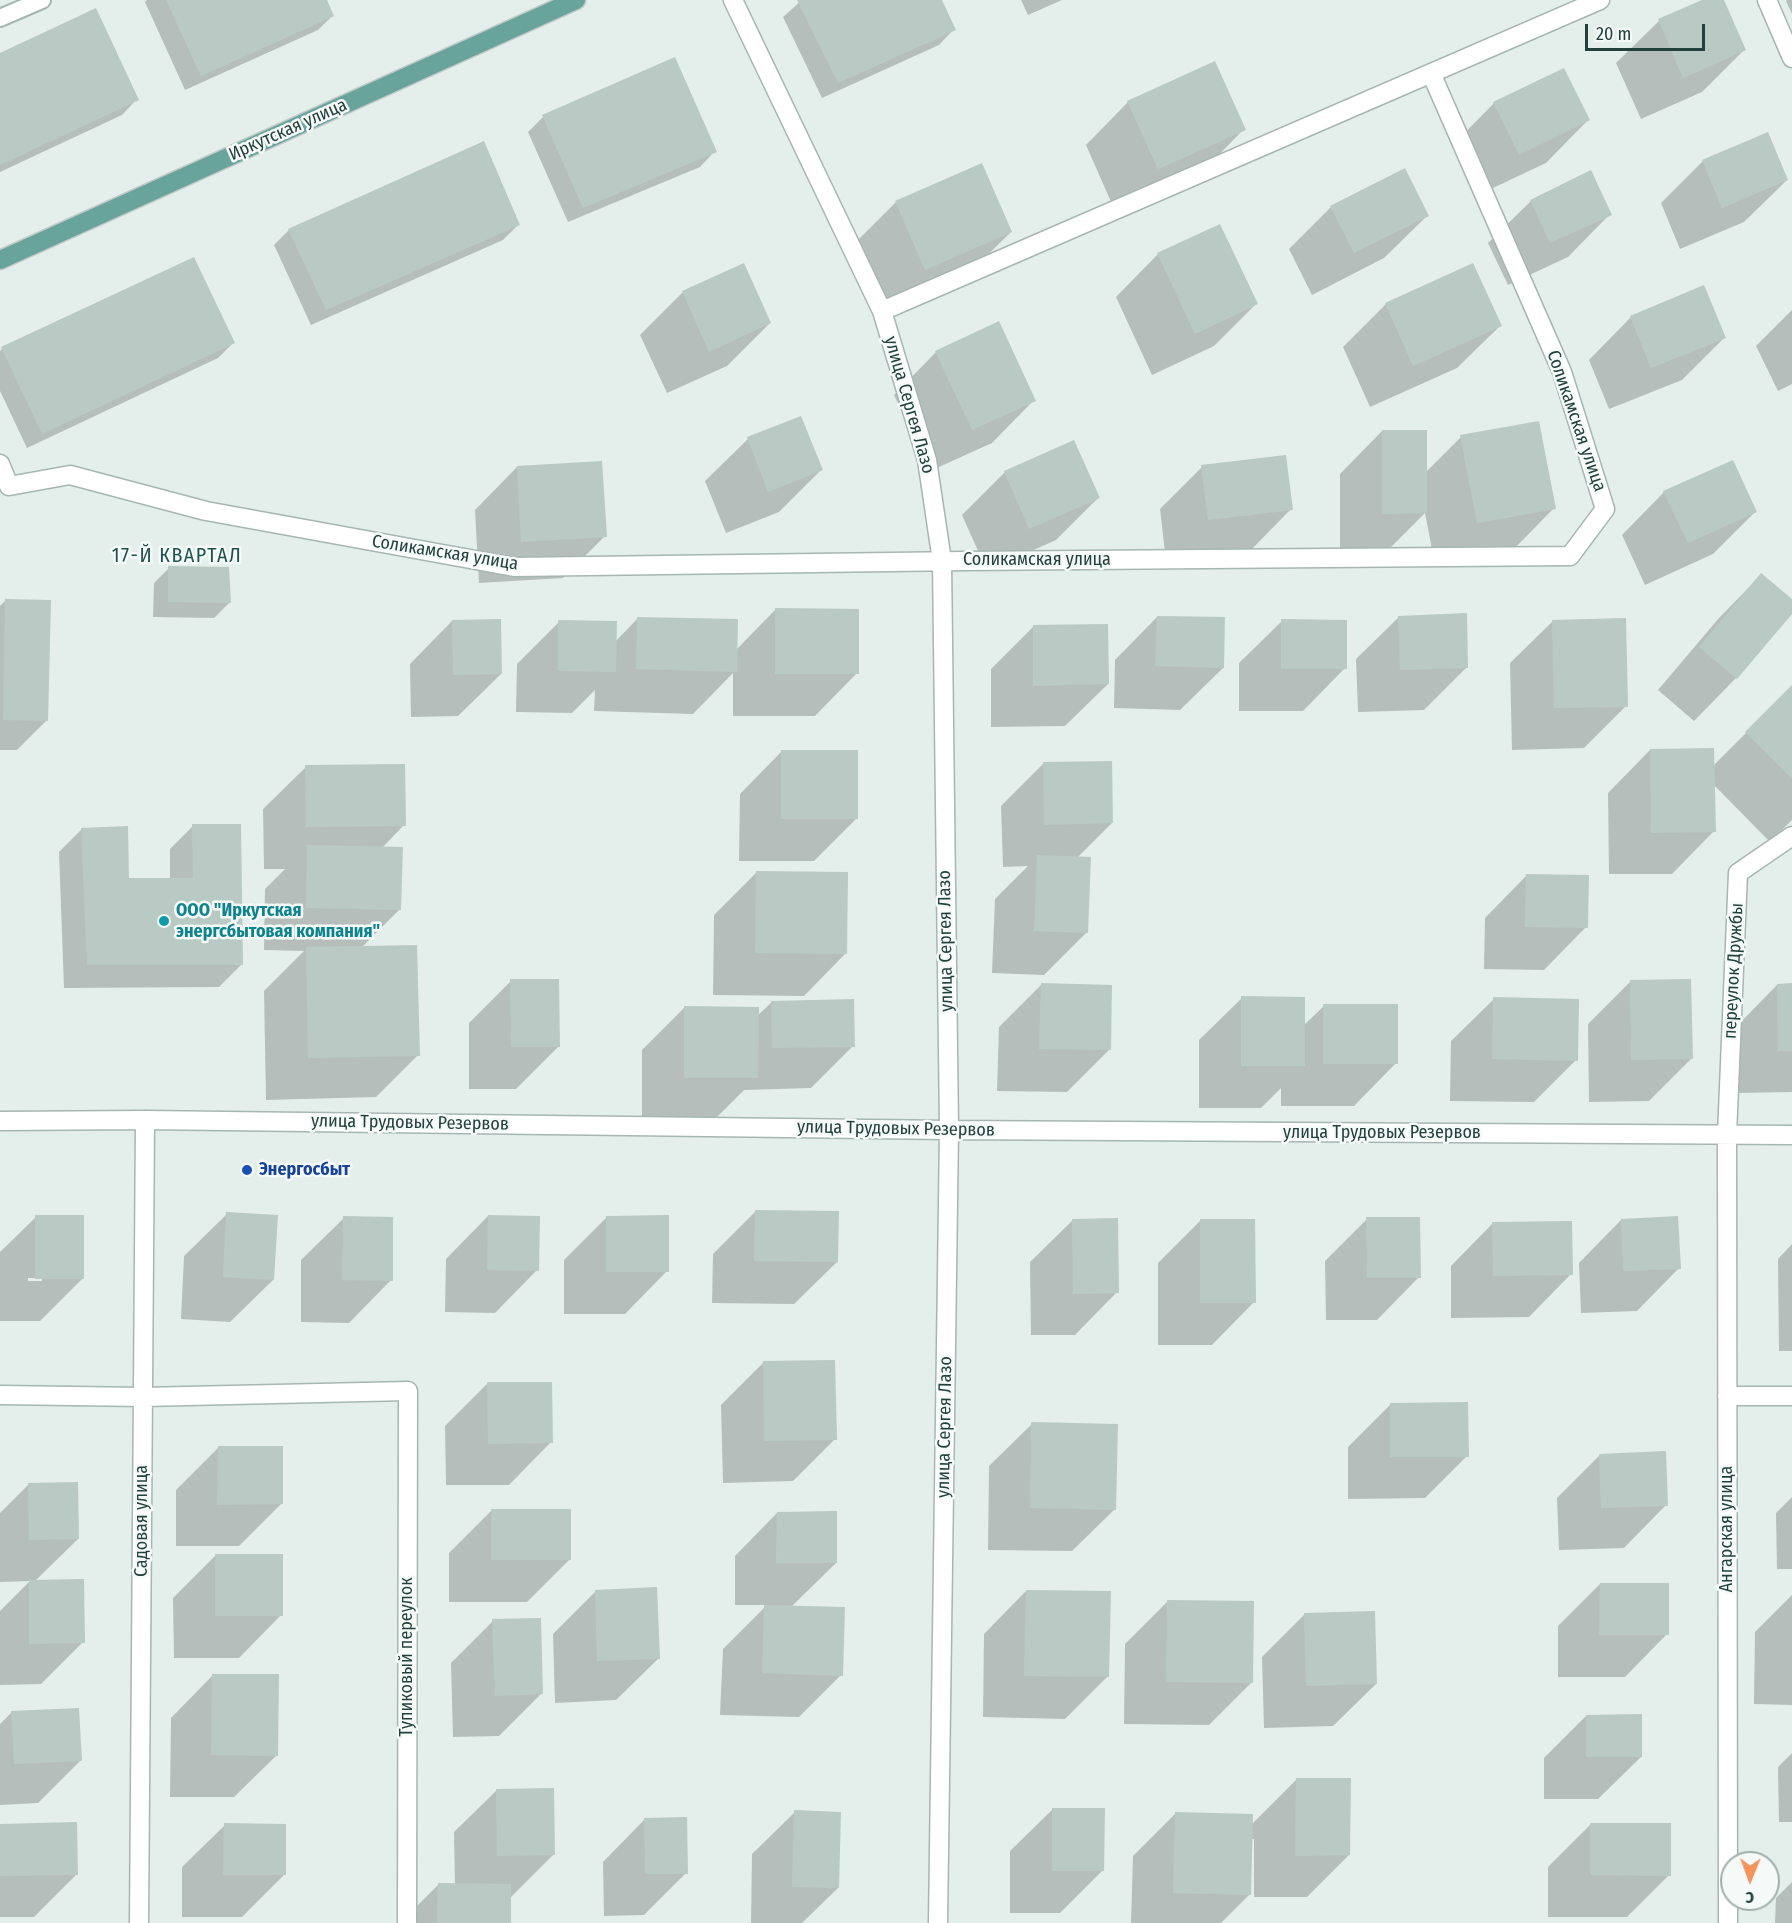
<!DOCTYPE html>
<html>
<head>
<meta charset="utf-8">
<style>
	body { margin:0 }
	#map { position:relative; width:1792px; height:1923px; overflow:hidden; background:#e4eeeb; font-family:"Fira Sans Condensed",sans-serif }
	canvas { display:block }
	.north { position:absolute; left:1720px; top:1851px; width:60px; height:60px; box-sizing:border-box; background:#f5faf8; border:2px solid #a1b0ad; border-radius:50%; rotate:181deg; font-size:16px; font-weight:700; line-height:24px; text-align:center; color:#23403c }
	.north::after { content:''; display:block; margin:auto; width:21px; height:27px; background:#f4935c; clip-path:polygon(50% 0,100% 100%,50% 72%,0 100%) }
	.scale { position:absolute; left:1585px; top:24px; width:120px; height:27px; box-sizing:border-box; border:3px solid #23403c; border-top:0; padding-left:8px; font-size:18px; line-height:21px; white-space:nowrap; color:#23403c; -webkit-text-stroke:4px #f5faf8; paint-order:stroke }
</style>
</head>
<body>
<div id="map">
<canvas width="1792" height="1923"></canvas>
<div class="north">С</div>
<div class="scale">20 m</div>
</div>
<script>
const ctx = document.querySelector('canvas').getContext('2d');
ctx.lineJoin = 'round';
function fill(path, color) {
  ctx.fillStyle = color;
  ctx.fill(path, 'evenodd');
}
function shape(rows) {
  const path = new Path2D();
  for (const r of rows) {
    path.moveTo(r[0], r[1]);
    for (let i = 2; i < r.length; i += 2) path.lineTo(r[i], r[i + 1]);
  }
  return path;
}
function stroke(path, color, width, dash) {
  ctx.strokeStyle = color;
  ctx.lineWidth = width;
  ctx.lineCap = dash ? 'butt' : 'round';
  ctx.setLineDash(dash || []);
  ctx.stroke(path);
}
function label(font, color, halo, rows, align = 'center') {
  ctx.font = font + ' "Fira Sans Condensed",sans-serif';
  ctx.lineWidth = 5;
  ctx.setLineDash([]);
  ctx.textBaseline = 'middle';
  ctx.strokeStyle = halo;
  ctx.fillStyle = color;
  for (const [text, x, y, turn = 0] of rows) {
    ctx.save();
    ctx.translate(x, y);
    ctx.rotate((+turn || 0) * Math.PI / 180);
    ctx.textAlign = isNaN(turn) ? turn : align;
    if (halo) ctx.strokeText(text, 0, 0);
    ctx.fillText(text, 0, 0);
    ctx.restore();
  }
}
fill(shape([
	[147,0,326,0,333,15,318,30,185,90,145,2],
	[802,0,940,0,954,29,939,45,822,98,783,17],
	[1021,0,1062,0,1028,15],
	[1706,0,1723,0,1744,50,1702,92,1641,119,1616,63,1659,21],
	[1787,0,1792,0,1792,14,1786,1],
	[0,54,137,99,122,115,0,172],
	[1128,102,1244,129,1202,172,1115,211,1086,145],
	[1494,103,1588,120,1546,163,1476,196,1452,146],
	[543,117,715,151,700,167,568,222,528,132],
	[1703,161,1787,180,1744,222,1680,249,1661,203],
	[981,165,1011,232,968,274,882,312,853,245,895,203],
	[1531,201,1610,214,1568,257,1508,285,1488,243],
	[1331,207,1427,216,1384,258,1312,295,1289,249],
	[519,224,503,240,311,325,274,245,289,230],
	[1158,254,1256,304,1214,346,1152,375,1116,297],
	[743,265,770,323,727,366,667,393,640,335,682,293],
	[1386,304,1500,326,1457,368,1370,407,1343,347],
	[1792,310,1792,384,1778,391,1756,346],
	[1631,317,1724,338,1682,380,1609,409,1589,360],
	[233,343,218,358,27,448,0,391,0,351,2,349],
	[936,352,1034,400,992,443,930,471,894,395],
	[800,418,821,470,779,512,726,533,705,481,748,439],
	[1382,431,1426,472,1461,437,1554,508,1512,551,1435,565,1425,513,1383,555,1340,555,1340,474],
	[1074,442,1098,498,1056,540,987,571,962,515,1005,472],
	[517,467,605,536,563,578,479,583,475,510],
	[1202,467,1291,509,1249,552,1166,561,1160,509],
	[1664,492,1755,512,1713,554,1645,585,1622,535],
	[169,568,229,603,214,618,153,617,154,583],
	[1761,575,1792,601,1792,611,1736,678,1694,721,1658,690,1719,618],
	[5,601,47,720,17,750,0,750,0,606],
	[776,609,857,673,815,716,733,716,733,673,693,714,594,711,595,690,572,713,516,712,517,664,559,622,615,642,638,618,736,650],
	[1157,617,1223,668,1180,710,1114,708,1115,660],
	[1399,617,1467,667,1424,710,1358,712,1356,659],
	[452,621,501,674,458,716,411,717,410,664],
	[1282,621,1345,668,1303,711,1239,711,1239,663],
	[1553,621,1626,706,1584,748,1512,750,1510,663],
	[1033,627,1108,684,1065,726,991,727,991,669],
	[1792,687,1792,820,1770,842,1714,785,1714,831,1672,874,1609,874,1608,793,1650,750,1713,766],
	[782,751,856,819,814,861,739,861,740,794],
	[1043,764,1112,823,1077,858,1087,932,1044,975,992,973,995,899,1028,866,1003,867,1001,806],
	[306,767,404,825,382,848,400,909,362,947,418,1055,376,1097,266,1100,264,991,304,951,264,950,265,889,285,869,264,869,263,809],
	[193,826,242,964,219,987,64,988,59,852,82,829,127,879,170,879,170,849],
	[756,873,846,953,804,996,713,995,714,915],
	[1527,875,1586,927,1544,970,1484,969,1485,918],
	[511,981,559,1046,516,1089,469,1089,469,1023],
	[1630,982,1691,1059,1649,1101,1589,1102,1588,1024],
	[1041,985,1109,1050,1067,1092,997,1091,999,1027],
	[1777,985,1792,985,1792,1092,1736,1093,1735,1028],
	[1242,998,1303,1026,1324,1006,1396,1063,1354,1106,1281,1106,1281,1088,1261,1108,1199,1108,1199,1040],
	[1494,999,1576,1060,1534,1102,1450,1101,1451,1041],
	[772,1002,853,1046,811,1088,744,1090,714,1120,642,1119,642,1050,685,1007,757,1016],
	[756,1211,837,1262,794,1304,712,1303,713,1254],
	[227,1214,273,1280,230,1322,181,1319,184,1256],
	[488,1216,537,1270,495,1313,445,1312,446,1259],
	[36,1217,83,1278,40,1321,0,1321,0,1252],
	[28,1278,42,1278,42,1281,28,1281],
	[607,1217,667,1271,625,1314,564,1314,564,1260],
	[344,1218,391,1280,349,1323,301,1322,301,1260],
	[1367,1219,1419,1277,1377,1320,1326,1320,1325,1261],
	[1073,1220,1117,1292,1075,1335,1031,1335,1030,1262],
	[1621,1220,1679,1268,1637,1311,1581,1313,1579,1263],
	[1200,1221,1254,1302,1212,1345,1158,1345,1158,1263],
	[1493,1223,1571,1274,1529,1317,1451,1318,1451,1266],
	[1792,1244,1792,1351,1779,1351,1778,1259],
	[764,1362,835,1439,793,1481,723,1483,721,1405],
	[487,1384,551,1442,509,1485,446,1485,445,1426],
	[1390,1405,1467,1456,1425,1498,1348,1499,1348,1447],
	[1032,1424,1115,1509,1072,1551,988,1550,989,1466],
	[218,1448,281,1504,239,1546,176,1546,176,1490],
	[1600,1455,1666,1505,1624,1548,1559,1550,1557,1498],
	[29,1484,78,1539,35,1581,83,1642,41,1684,0,1685,0,1611,30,1581,0,1582,0,1513],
	[1792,1497,1792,1569,1777,1569,1776,1513],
	[491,1511,570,1559,527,1602,449,1602,449,1553],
	[777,1513,836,1563,791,1607,841,1675,799,1717,720,1715,723,1649,767,1605,735,1605,735,1556],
	[216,1555,281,1615,239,1658,174,1658,173,1598],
	[1600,1584,1667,1634,1625,1677,1558,1677,1558,1626],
	[1026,1591,1108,1676,1065,1719,983,1717,984,1634],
	[595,1592,659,1658,616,1700,555,1703,553,1634],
	[1792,1595,1792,1705,1754,1704,1755,1632],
	[1168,1601,1251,1683,1209,1725,1124,1724,1125,1644],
	[1304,1615,1376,1684,1333,1726,1264,1728,1262,1657],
	[493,1621,542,1693,499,1736,453,1737,451,1663],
	[213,1675,277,1755,234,1797,170,1797,171,1718],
	[12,1712,81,1760,38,1803,0,1805,0,1724],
	[1586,1716,1641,1757,1598,1799,1544,1799,1544,1758],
	[1792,1753,1792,1822,1779,1822,1778,1767],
	[1297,1779,1349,1855,1307,1897,1254,1897,1254,1839,1251,1839,1250,1894,1221,1923,1131,1923,1133,1856,1175,1814,1251,1825],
	[497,1790,553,1855,511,1897,510,1923,400,1923,438,1885,455,1885,454,1832],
	[1053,1809,1103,1870,1060,1913,1010,1913,1010,1851],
	[795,1812,838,1888,802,1923,751,1923,752,1854],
	[645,1819,686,1873,644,1915,604,1916,603,1862],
	[1591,1824,1669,1875,1627,1917,1548,1917,1548,1867],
	[225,1825,284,1875,242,1917,182,1917,182,1867],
	[0,1826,77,1874,34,1917,0,1917],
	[1792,1882,1792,1923,1775,1923,1776,1898]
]), '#0003');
fill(shape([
	[166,0,327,0,334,16,201,76],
	[797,0,942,0,956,30,838,83],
	[1702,0,1724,0,1746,50,1683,78,1658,19],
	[96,8,139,100,0,165,0,53],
	[675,57,717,152,583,208,542,115],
	[1215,61,1246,130,1158,169,1127,101],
	[1564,68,1590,120,1519,155,1493,102],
	[1768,132,1788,180,1722,208,1702,160],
	[484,141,520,225,326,310,288,229],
	[982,163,1012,232,925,270,895,201],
	[1405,168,1429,216,1354,253,1330,206],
	[1591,170,1612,215,1550,243,1530,200],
	[1220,224,1258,304,1195,334,1157,253],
	[194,257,235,343,42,434,1,347],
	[744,263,771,323,709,352,682,291],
	[1473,263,1502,326,1413,366,1385,303],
	[1704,285,1726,338,1651,368,1630,316],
	[999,321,1036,401,972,430,935,351],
	[801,416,823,470,768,492,747,437],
	[1539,421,1556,509,1477,523,1460,435],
	[1382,430,1427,430,1427,513,1382,514],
	[1074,440,1100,498,1029,529,1004,471],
	[1286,455,1293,510,1208,520,1201,465],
	[1733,460,1757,512,1688,543,1663,491],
	[602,461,607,537,521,542,517,466],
	[168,566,229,567,231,603,168,602],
	[1761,573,1792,599,1792,614,1737,679,1699,647],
	[5,599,51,600,48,721,3,720],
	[775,608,859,609,859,674,775,674],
	[1467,613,1468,668,1400,670,1398,616],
	[1157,616,1225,617,1224,668,1155,666],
	[637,617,738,619,737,672,636,669],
	[1626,618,1628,707,1554,708,1552,620],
	[501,619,502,674,453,675,452,620],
	[1281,619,1347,620,1347,669,1281,669],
	[558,620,617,621,616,672,558,671],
	[1108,624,1109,684,1033,686,1033,625],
	[1792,685,1792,779,1745,732],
	[1714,748,1716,832,1651,833,1650,749],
	[781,750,858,750,858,819,781,819],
	[1112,761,1113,823,1044,825,1043,762],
	[405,764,406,826,306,827,305,765],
	[192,824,241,824,243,965,87,965,81,828,128,826,129,878,193,878],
	[307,845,403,847,401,910,306,908],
	[1037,855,1091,857,1088,933,1034,931],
	[756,871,848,872,847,954,755,953],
	[1526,874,1589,875,1588,928,1525,927],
	[417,945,420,1056,308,1058,306,947],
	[510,979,559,979,560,1047,511,1047],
	[1691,979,1693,1059,1631,1060,1630,980],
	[1041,983,1112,985,1111,1050,1039,1049],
	[1792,983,1792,1051,1778,1051,1777,984],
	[1241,996,1305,997,1305,1066,1241,1066],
	[1493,997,1579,999,1578,1061,1492,1059],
	[854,999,855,1047,772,1048,771,1001],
	[1323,1004,1398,1004,1398,1064,1323,1064],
	[684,1006,759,1007,758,1078,684,1078],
	[755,1210,839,1211,838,1262,754,1261],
	[226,1212,278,1215,274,1280,223,1277],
	[35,1215,84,1215,84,1279,35,1279],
	[488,1215,540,1216,539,1271,487,1270],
	[669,1215,669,1272,606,1272,606,1216],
	[343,1216,393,1217,393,1281,342,1280],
	[1678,1216,1681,1269,1623,1271,1621,1219],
	[1366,1217,1420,1217,1421,1278,1367,1278],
	[1118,1218,1119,1293,1073,1294,1072,1219],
	[1200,1219,1255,1219,1256,1303,1200,1303],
	[1572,1221,1573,1275,1493,1276,1492,1222],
	[835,1360,837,1440,764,1441,763,1361],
	[487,1382,552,1382,553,1443,488,1444],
	[1468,1402,1469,1457,1390,1457,1390,1403],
	[1031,1422,1118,1424,1116,1510,1030,1508],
	[218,1446,283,1446,283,1504,217,1505],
	[1666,1451,1668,1506,1601,1508,1599,1454],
	[78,1482,79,1539,29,1540,28,1483],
	[491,1509,571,1509,571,1560,491,1560],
	[837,1511,837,1563,776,1563,777,1512],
	[215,1554,283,1554,283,1616,215,1616],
	[84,1579,85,1643,29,1644,29,1580],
	[1600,1583,1669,1583,1669,1635,1599,1635],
	[657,1587,660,1659,597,1661,595,1590],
	[1026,1590,1111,1591,1109,1677,1024,1676],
	[1167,1600,1254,1601,1253,1683,1166,1682],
	[764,1605,845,1607,843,1676,762,1673],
	[1375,1611,1377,1684,1306,1686,1304,1613],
	[541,1618,543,1694,495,1696,492,1619],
	[212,1674,279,1674,278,1756,211,1755],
	[79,1708,82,1761,14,1764,11,1711],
	[1642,1714,1642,1757,1586,1757,1586,1715],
	[1296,1778,1351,1778,1350,1855,1295,1856],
	[554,1788,555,1855,497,1856,496,1789],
	[1052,1808,1105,1808,1104,1871,1052,1871],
	[794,1810,841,1812,839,1888,792,1887],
	[1175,1812,1253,1814,1251,1895,1173,1893],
	[687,1817,688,1874,645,1874,644,1818],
	[77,1822,78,1875,0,1876,0,1824],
	[224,1823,286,1824,286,1875,223,1875],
	[1590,1823,1671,1823,1671,1876,1590,1875],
	[438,1883,511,1884,511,1923,437,1923]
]), '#b9c9c4');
const lane = shape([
	[0,18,42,0]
]);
const street = shape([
	[733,0,882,311,927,460,942,561,949,1130,938,1923],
	[1767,0,1792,58],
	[882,311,1600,0],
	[0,464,9,486,70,475,206,511,514,567,965,561,1570,556,1605,509,1562,372,1431,73],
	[0,1121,145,1120,949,1130,1792,1135],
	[0,1395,143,1397,408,1391,407,1923],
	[1727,1396,1792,1396],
	[139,1923,145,1120],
	[1728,1923,1727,1135,1738,873,1792,836]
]);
const primary = shape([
	[0,260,576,0]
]);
stroke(lane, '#a6b6b3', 20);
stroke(street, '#a6b6b3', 21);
stroke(primary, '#c1cac8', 21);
stroke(lane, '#fff', 16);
stroke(street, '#fff', 18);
stroke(primary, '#68a49c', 18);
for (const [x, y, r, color] of [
	[164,921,6,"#0f9aa8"],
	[247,1170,6,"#1a4fb4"]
]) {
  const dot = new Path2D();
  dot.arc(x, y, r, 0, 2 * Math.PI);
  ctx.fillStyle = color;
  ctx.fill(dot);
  stroke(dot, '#f5faf8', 2);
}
label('18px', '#23403c', '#f5faf8', [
	["Иркутская улица",288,130,-24],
	["улица Сергея Лазо",909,405,74],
	["Соликамская улица",1576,421,71],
	["Соликамская улица",445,553,9],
	["Соликамская улица",1037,560],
	["улица Сергея Лазо",946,941,-91],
	["переулок Дружбы",1734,971,-87],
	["улица Трудовых Резервов",410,1123,1],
	["улица Трудовых Резервов",896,1129,1],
	["улица Трудовых Резервов",1382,1133],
	["улица Сергея Лазо",945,1427,-89],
	["Садовая улица",142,1521,-90],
	["Ангарская улица",1727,1529,-90],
	["Тупиковый переулок",407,1657,-90]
]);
label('bold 18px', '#0d838f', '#f5faf8', [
	["ООО \"Иркутская",176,911],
	["энергсбытовая компания\"",176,932]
], 'left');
label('bold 18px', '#164399', '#f5faf8', [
	["Энергосбыт",259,1170]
], 'left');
ctx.letterSpacing = '1.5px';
label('20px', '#1e534d', '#f5faf8', [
	["17-Й КВАРТАЛ",177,556]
]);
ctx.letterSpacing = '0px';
</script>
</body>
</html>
